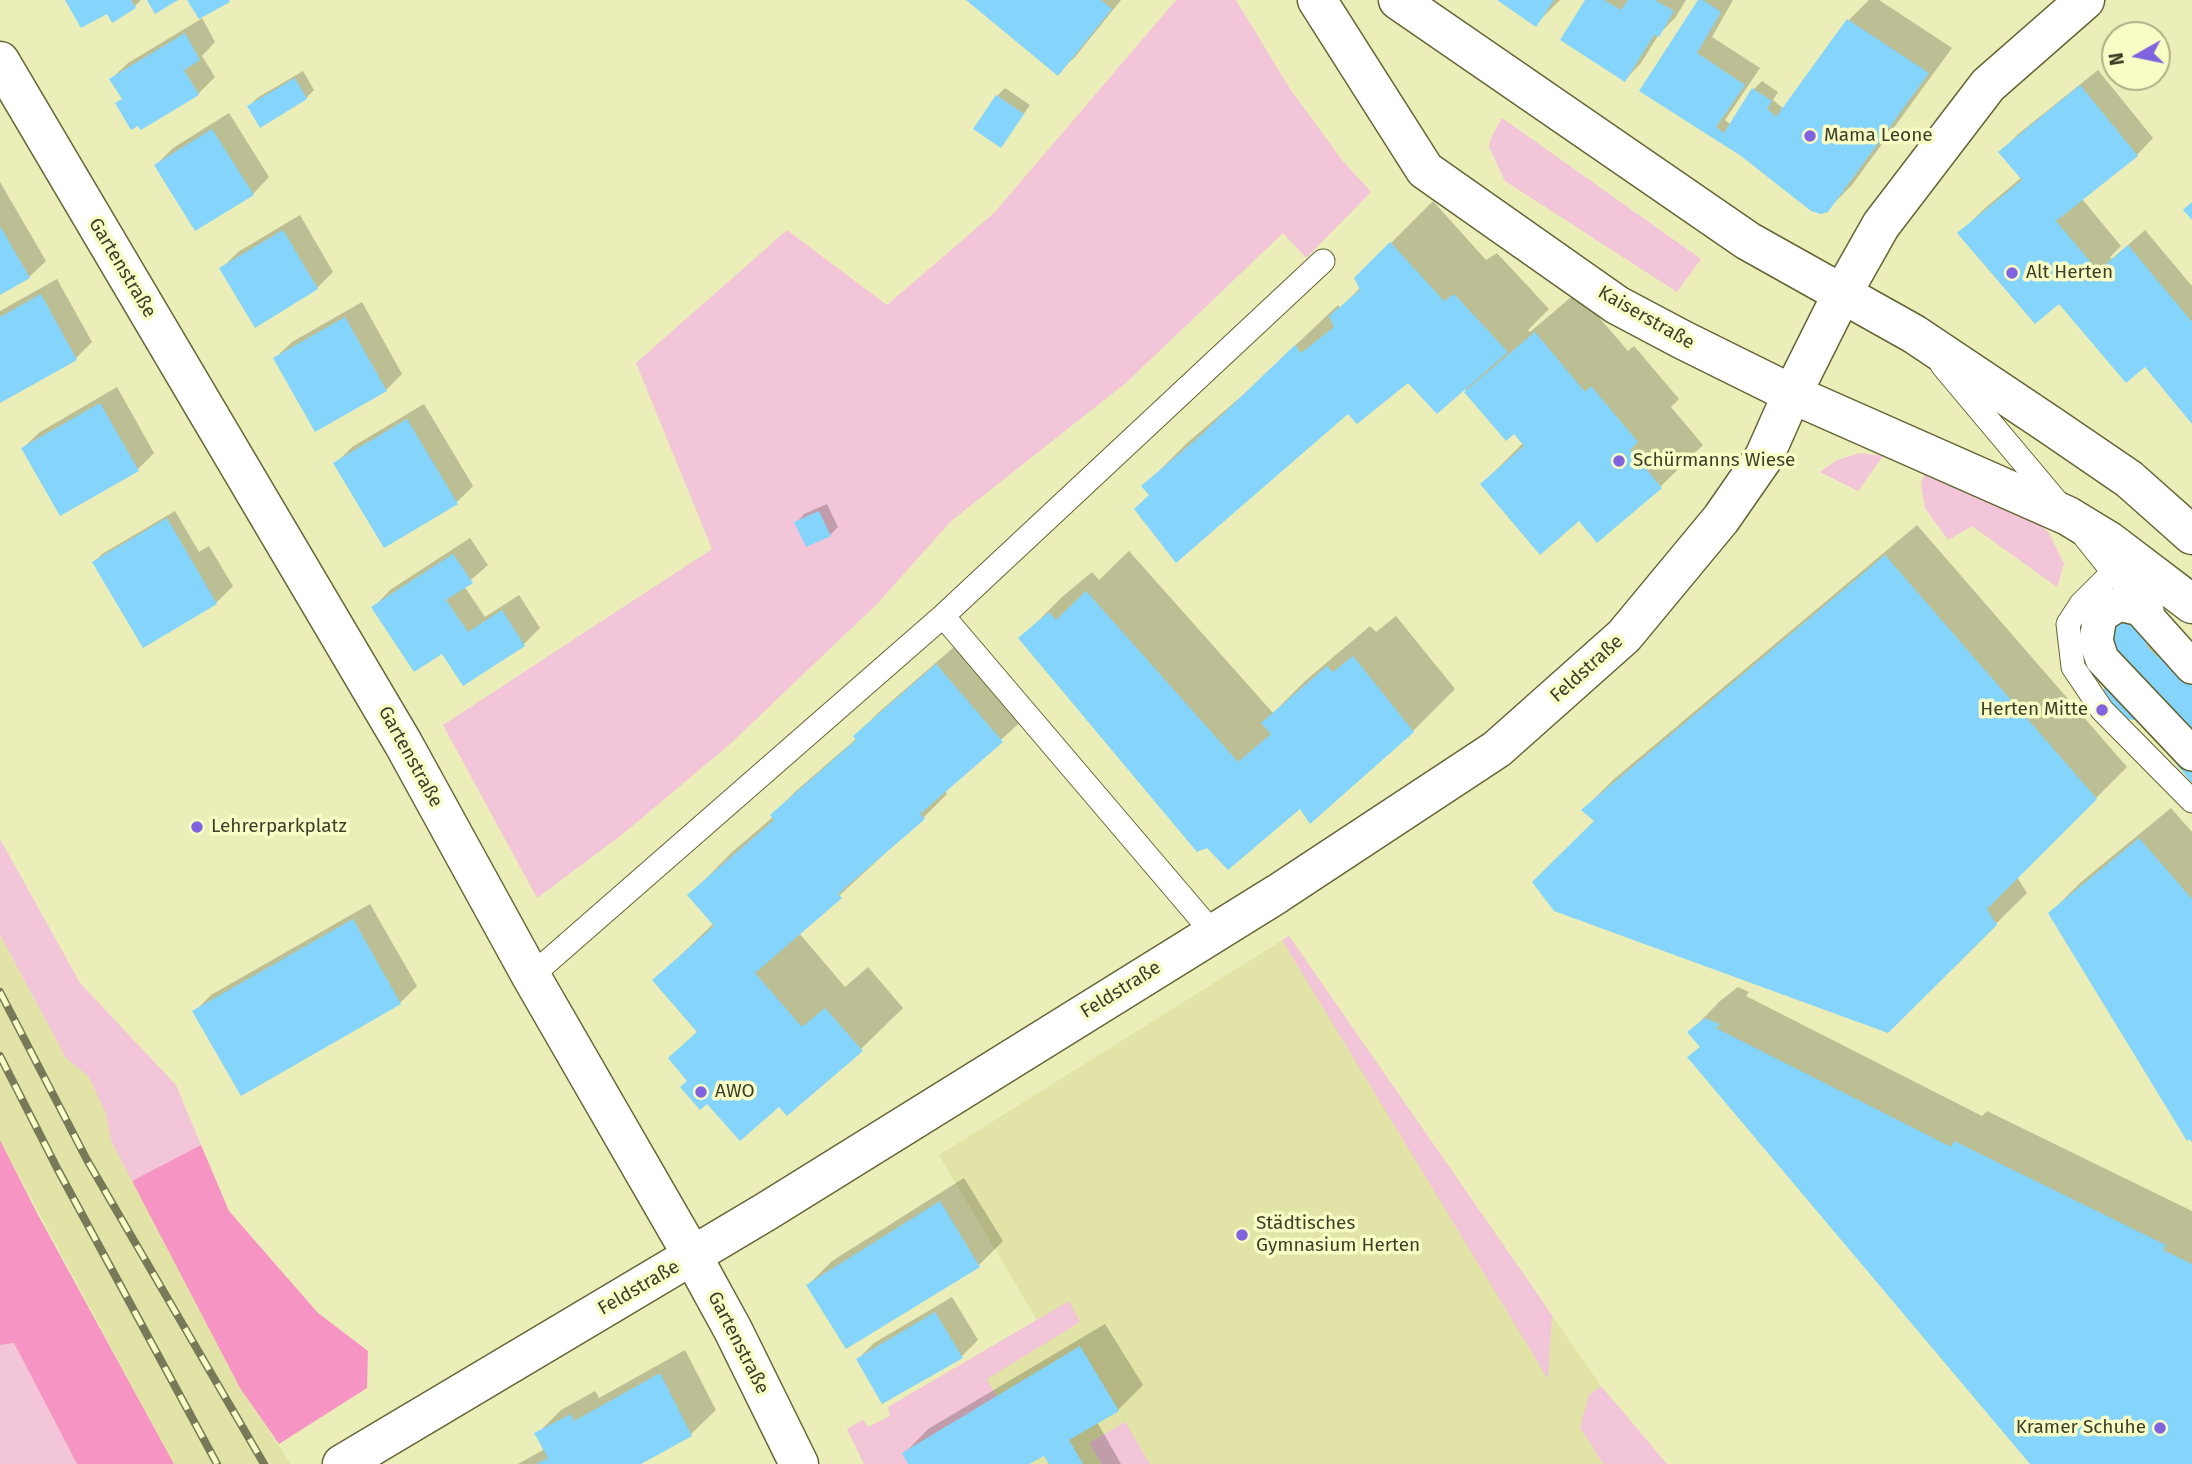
<!DOCTYPE html>
<html>
<head>
<meta charset="utf-8">
<style>
	body { margin:0 }
	#map { position:relative; width:2192px; height:1464px; overflow:hidden; background:#ebeeb8; font-family:"Fira Sans",sans-serif }
	canvas { display:block }
	.north { position:absolute; left:2101px; top:21px; width:70px; height:70px; box-sizing:border-box; background:#f8fcc5; border:2px solid #adb087; border-radius:50%; rotate:261deg; font-size:19px; font-weight:700; line-height:28px; text-align:center; color:#3d3e29 }
	.north::after { content:''; display:block; margin:auto; width:24px; height:32px; background:#8063de; clip-path:polygon(50% 0,100% 100%,50% 72%,0 100%) }
</style>
</head>
<body>
<div id="map">
<canvas width="2192" height="1464"></canvas>
<div class="north">N</div>
</div>
<script>
const ctx = document.querySelector('canvas').getContext('2d');
ctx.lineJoin = 'round';
function fill(path, color) {
  ctx.fillStyle = color;
  ctx.fill(path, 'evenodd');
}
function shape(rows) {
  const path = new Path2D();
  for (const r of rows) {
    path.moveTo(r[0], r[1]);
    for (let i = 2; i < r.length; i += 2) path.lineTo(r[i], r[i + 1]);
  }
  return path;
}
function stroke(path, color, width, dash) {
  ctx.strokeStyle = color;
  ctx.lineWidth = width;
  ctx.lineCap = dash ? 'butt' : 'round';
  ctx.setLineDash(dash || []);
  ctx.stroke(path);
}
function label(font, color, halo, rows, align = 'center') {
  ctx.font = font + ' "Fira Sans",sans-serif';
  ctx.lineWidth = 7;
  ctx.setLineDash([]);
  ctx.textBaseline = 'middle';
  ctx.strokeStyle = halo;
  ctx.fillStyle = color;
  for (const [text, x, y, turn = 0] of rows) {
    ctx.save();
    ctx.translate(x, y);
    ctx.rotate((+turn || 0) * Math.PI / 180);
    ctx.textAlign = isNaN(turn) ? turn : align;
    if (halo) ctx.strokeText(text, 0, 0);
    ctx.fillText(text, 0, 0);
    ctx.restore();
  }
}
fill(shape([
	[0,935,66,1058,89,1077,106,1114,111,1141,132,1181,240,1388,291,1464,174,1464,0,1140],
	[1289,936,1601,1386,1667,1464,864,1464,847,1429,863,1420,868,1427,890,1416,888,1407,1037,1320,939,1155]
]), '#e1e4a6');
fill(shape([
	[1176,0,1236,0,1290,89,1342,160,1371,192,1306,258,1283,233,1127,382,951,521,878,603,729,745,624,833,537,898,443,725,712,549,636,363,787,230,887,305,994,213],
	[1502,118,1701,259,1677,292,1505,181,1489,147,1491,138],
	[1860,453,1883,456,1858,491,1820,472,1837,460],
	[1926,470,2031,516,2049,533,2064,564,2057,587,1972,526,1948,540,1925,508,1921,484],
	[0,839,80,983,176,1085,201,1145,132,1181,111,1141,106,1114,89,1077,66,1058,0,935],
	[1289,936,1552,1315,1548,1379,1282,940],
	[1069,1301,1080,1322,987,1379,997,1397,902,1453,908,1464,864,1464,847,1429,863,1420,868,1427,890,1416,888,1407],
	[14,1343,77,1464,0,1464,0,1345],
	[1601,1386,1667,1464,1603,1464,1580,1427,1589,1395],
	[1125,1422,1150,1464,1102,1464,1089,1443]
]), '#f2c5d8');
fill(shape([
	[0,1140,37,1213,174,1464,77,1464,14,1343,0,1345],
	[201,1145,229,1211,318,1313,368,1351,367,1388,279,1444,240,1388,132,1181]
]), '#f695c3');
fill(shape([
	[67,0,141,0,134,7,107,12],
	[189,0,229,0,201,16,215,42,202,56,215,77,198,94,141,128,111,79,128,63,201,19],
	[969,0,1121,0,1075,57,1058,73],
	[1500,0,1560,0,1536,24],
	[1587,0,1686,0,1675,18,1659,34,1641,63,1625,80],
	[1700,0,1733,0,1712,37,1760,68,1725,120,1731,125,1754,89,1762,81,1778,92,1773,100,1784,109,1849,20,1869,0,1879,0,1952,48,1852,185,1827,210,1642,91],
	[2098,70,2153,138,2137,155,2082,199,2121,246,2110,257,2112,259,2145,230,2192,286,2192,421,2147,367,1960,233,1984,209,2022,177,2001,152,2017,135],
	[303,71,314,90,306,98,260,125,249,106,257,98],
	[1005,88,1030,105,1001,146,997,96],
	[229,113,269,177,253,194,156,165,173,148],
	[0,182,46,261,29,277,0,293],
	[1433,201,1486,260,1497,253,1549,309,1528,330,1530,332,1577,292,1628,351,1634,346,1679,399,1671,407,1703,445,1661,486,1597,540,1579,519,1482,484,1523,443,1514,432,1506,439,1464,388,1408,380,1348,411,1151,494,1144,486,1186,444,1243,395,1338,305,1340,308,1361,287,1356,278],
	[300,215,333,272,317,288,221,269,238,252],
	[57,279,92,342,76,358,0,401,0,311],
	[362,302,402,374,386,390,275,358,292,342],
	[117,387,154,453,138,469,61,514,23,448,40,432],
	[424,404,473,486,457,502,335,464,352,447],
	[827,504,838,527,830,535,797,522,804,514],
	[175,511,199,552,209,546,233,586,216,603,143,646,94,562,102,554],
	[1917,525,2127,767,2017,877,2027,893,1887,1031,1583,810,1614,779],
	[470,538,488,565,464,586,485,617,519,595,540,628,524,644,443,651,374,607,390,590],
	[1129,551,1273,713,1305,681,1370,626,1376,632,1396,616,1455,689,1413,731,1300,806,1021,638,1062,597,1092,572,1099,580],
	[2110,612,2178,659,2192,780],
	[961,641,1026,717,945,791,947,794,923,818,799,933,845,987,868,967,903,1008,861,1049,779,1104,689,1081,670,1058,698,1031,655,980,714,923,690,895,731,853,773,817,772,815,796,791,857,738,855,736,879,712],
	[2171,808,2192,832,2192,1139,2050,913,2081,882],
	[370,904,417,986,400,1003,242,1094,195,1011,211,995],
	[1738,987,1749,992,1746,996,1982,1116,1987,1111,2192,1211,2192,1464,2032,1464,1690,1057,1701,1046,1690,1032,1720,1001],
	[964,1178,1003,1241,979,1265,808,1285,832,1261],
	[952,1297,978,1340,962,1356,858,1359,874,1343],
	[1105,1324,1143,1385,1118,1410,1097,1422,1121,1464,1051,1464,1045,1453,1026,1464,911,1464,904,1454,928,1429],
	[685,1350,716,1410,691,1434,637,1464,518,1464,545,1449,537,1434,561,1410,595,1391,599,1398]
]), '#0003');
fill(shape([
	[65,0,131,0,136,8,112,23,107,14,81,28],
	[147,0,178,0,155,14],
	[187,0,229,0,230,2,199,19],
	[966,0,1101,0,1112,9,1058,76],
	[1497,0,1554,0,1536,27],
	[1585,0,1604,0,1621,10,1628,0,1655,0,1674,11,1659,37,1654,35,1625,82,1560,40],
	[1698,0,1703,0,1721,12,1697,53,1745,85,1716,127,1724,133,1752,88,1772,101,1767,108,1776,117,1847,19,1929,73,1828,212,1821,214,1811,211,1741,156,1639,91],
	[185,33,200,60,184,70,199,95,141,130,138,126,131,130,115,103,122,99,109,79],
	[295,78,307,99,260,128,247,106],
	[2080,85,2138,156,2056,221,2098,271,2128,245,2192,322,2192,424,2145,367,2126,383,2059,304,2035,324,1957,233,2022,180,1998,152],
	[996,95,1024,114,1001,148,973,129],
	[212,129,254,195,195,231,154,165],
	[2192,202,2192,220,2183,210],
	[0,226,30,278,0,295],
	[283,230,318,289,255,328,219,268],
	[1390,242,1444,301,1454,294,1508,352,1437,414,1408,383,1357,424,1348,414,1176,563,1134,509,1149,495,1141,486,1199,437,1295,345,1301,353,1334,327,1329,316,1360,290,1354,278],
	[41,294,77,360,0,403,0,317],
	[345,317,387,391,315,432,273,358],
	[1535,332,1585,392,1591,386,1638,442,1630,450,1662,488,1597,543,1579,521,1540,555,1480,484,1524,446,1514,434,1506,441,1464,392],
	[100,403,139,471,60,516,21,448],
	[407,419,458,504,384,548,333,463],
	[819,511,831,536,806,547,794,522],
	[167,518,217,604,143,648,92,562],
	[453,554,473,583,446,600,468,632,502,610,525,646,463,686,442,654,414,672,371,607],
	[1885,555,2097,799,1987,909,1997,925,1888,1033,1554,911,1532,882,1594,821,1581,810],
	[1086,591,1238,762,1271,734,1261,723,1327,666,1333,672,1353,656,1414,732,1310,824,1300,809,1228,870,1207,848,1197,852,1018,638,1049,612,1056,620],
	[2114,614,2142,630,2148,648,2169,666,2192,665,2192,783,2177,765,2176,747,2141,721,2128,719,2111,708,2104,692,2104,673],
	[936,664,1003,742,920,814,925,819,838,894,842,898,755,973,802,1027,825,1008,863,1051,787,1116,779,1107,740,1141,707,1104,700,1110,680,1087,687,1081,668,1058,697,1032,652,980,714,926,687,895,774,820,770,815,856,740,853,736],
	[2139,838,2192,899,2192,1143,2190,1139,2187,1141,2048,913],
	[353,919,401,1004,241,1096,192,1011],
	[1705,1018,1720,1024,1716,1028,1951,1147,1954,1141,2166,1245,2163,1250,2192,1264,2192,1464,2030,1464,1687,1057,1700,1047,1687,1032],
	[940,1201,980,1267,846,1349,806,1285],
	[935,1312,963,1358,882,1404,856,1359],
	[1080,1346,1119,1411,1069,1440,1083,1464,1049,1464,1044,1456,1029,1464,908,1464,902,1453],
	[660,1373,692,1436,641,1464,536,1464,548,1458,534,1433,571,1414,574,1421]
]), '#84d4fb');
const service = shape([
	[1942,365,2062,508],
	[2085,537,2113,572,2152,610],
	[2113,572,2081,604,2068,624,2073,667,2102,710,2192,801],
	[943,616,1213,933],
	[531,976,943,616,1323,261]
]);
const pedestrian = shape([
	[2192,667,2140,609,2119,604,2100,616,2096,641,2102,659,2192,754]
]);
const minor = shape([
	[0,61,403,743,531,976,693,1257,733,1330,799,1464]
]);
const secondary = shape([
	[1317,0,1425,170,1617,305,1683,340,1792,394,2068,516,2109,541,2192,604],
	[1398,0,1748,241,1914,334,2050,425,2129,479,2192,535],
	[342,1464,767,1211,1277,894,1497,749,1624,636,1721,519,1764,457,1792,394,1842,294,1881,225,1988,85,2085,0]
]);
stroke(service, '#636534', 25);
stroke(pedestrian, '#636534', 36);
stroke(minor, '#636534', 41);
stroke(secondary, '#636534', 41);
stroke(service, '#fff', 23);
stroke(pedestrian, '#fff', 33);
stroke(minor, '#fff', 38);
stroke(secondary, '#fff', 38);
const rail = shape([
	[0,992,87,1160,264,1464],
	[0,1056,58,1170,217,1464]
]);
stroke(rail, '#777959', 8);
stroke(rail, '#f8fcc5', 5, [16]);
for (const [x, y, r, color] of [
	[1810,136,7,"#8063de"],
	[2012,273,7,"#8063de"],
	[1619,461,7,"#8063de"],
	[2102,710,7,"#8063de"],
	[197,827,7,"#8063de"],
	[701,1092,7,"#8063de"],
	[1242,1235,7,"#8063de"],
	[2160,1428,7,"#8063de"]
]) {
  const dot = new Path2D();
  dot.arc(x, y, r, 0, 2 * Math.PI);
  ctx.fillStyle = color;
  ctx.fill(dot);
  stroke(dot, '#f8fcc5', 2.5);
}
label('19px', '#3d3e29', '#f8fcc5', [
	["Mama Leone",1824,136],
	["Alt Herten",2026,273],
	["Schürmanns Wiese",1633,461],
	["Herten Mitte",2088,710,"right"],
	["Lehrerparkplatz",211,827],
	["AWO",715,1092],
	["Städtisches",1256,1224],
	["Gymnasium Herten",1256,1246],
	["Kramer Schuhe",2146,1428,"right"]
], 'left');
label('19px', '#3d3e29', '#f8fcc5', [
	["Gartenstraße",122,268,59],
	["Kaiserstraße",1646,318,30],
	["Feldstraße",1587,669,-42],
	["Gartenstraße",410,757,61],
	["Feldstraße",1121,990,-32],
	["Feldstraße",639,1288,-30],
	["Gartenstraße",738,1343,63]
]);
</script>
</body>
</html>
